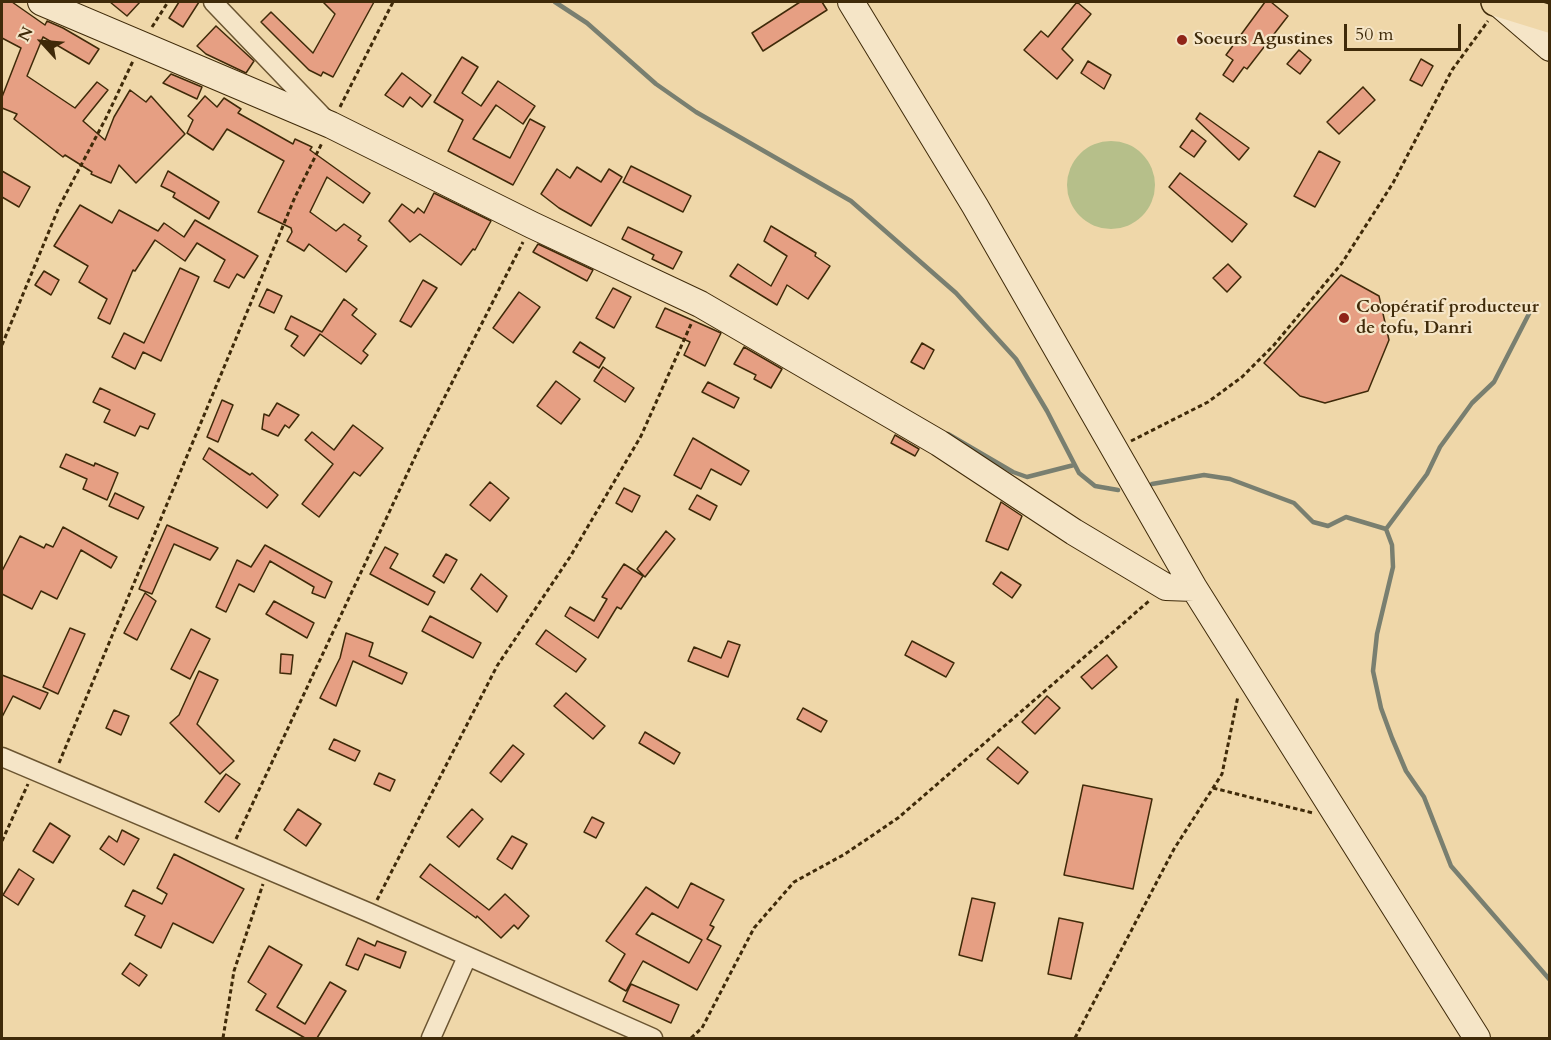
<!DOCTYPE html>
<html>
<head>
<meta charset="utf-8">
<style>
	body { margin:0 }
	#map { position:relative; width:1551px; height:1040px; overflow:hidden; background:#efd7a9; font-family:Cardo,serif }
	canvas { display:block }
	.frame { position:absolute; inset:0; border:3px solid #3f2a09; pointer-events:none }
	.north { position:absolute; left:12px; top:12px; width:60px; height:60px; -webkit-text-stroke:4px #f5e5c7; paint-order:stroke; rotate:296deg; font-size:16px; font-weight:700; line-height:24px; text-align:center; color:#3f2a09 }
	.north::after { content:''; display:block; margin:auto; width:21px; height:27px; background:#3f2a09; clip-path:polygon(50% 0,100% 100%,50% 72%,0 100%) }
	.scale { position:absolute; left:1344px; top:24px; width:117px; height:27px; box-sizing:border-box; border:3px solid #3f2a09; border-top:0; padding-left:8px; font-size:18px; line-height:21px; white-space:nowrap; color:#3f2a09; -webkit-text-stroke:4px #f5e5c7; paint-order:stroke }
</style>
</head>
<body>
<div id="map">
<canvas width="1551" height="1040"></canvas>
<div class="frame"></div>
<div class="north">N</div>
<div class="scale">50 m</div>
</div>
<script>
const ctx = document.querySelector('canvas').getContext('2d');
ctx.lineJoin = 'round';
function fill(path, color) {
  ctx.fillStyle = color;
  ctx.fill(path, 'evenodd');
}
function shape(rows) {
  const path = new Path2D();
  for (const r of rows) {
    if (r.length === 3) {
      path.moveTo(r[0] + r[2], r[1]);
      path.arc(r[0], r[1], r[2], 0, 2 * Math.PI);
      continue;
    }
    path.moveTo(r[0], r[1]);
    for (let i = 2; i < r.length; i += 2) path.lineTo(r[i], r[i + 1]);
  }
  return path;
}
function stroke(path, color, width, dash) {
  ctx.strokeStyle = color;
  ctx.lineWidth = width;
  ctx.lineCap = dash ? 'butt' : 'round';
  ctx.setLineDash(dash || []);
  ctx.stroke(path);
}
function label(font, color, halo, rows, align = 'center') {
  ctx.font = font + ' Cardo,serif';
  ctx.lineWidth = 4.5;
  ctx.setLineDash([]);
  ctx.textBaseline = 'middle';
  ctx.strokeStyle = halo;
  ctx.fillStyle = color;
  for (const [text, x, y, turn = 0] of rows) {
    ctx.save();
    ctx.translate(x, y);
    ctx.rotate((+turn || 0) * Math.PI / 180);
    ctx.textAlign = isNaN(turn) ? turn : align;
    if (halo) ctx.strokeText(text, 0, 0);
    ctx.fillText(text, 0, 0);
    ctx.restore();
  }
}
fill(shape([
	[1111,185,44]
]), '#b6bf8a');
stroke(shape([
	[555,2,587,23,656,84,696,112,851,201,956,293,1016,359,1047,411,1079,473,1095,486,1118,490],
	[1534,304,1494,382,1472,403,1440,447,1427,474,1386,529,1392,545,1393,567,1377,634,1373,671,1381,708,1392,738,1406,771,1424,797,1451,866,1550,980],
	[948,434,1013,472,1027,477,1074,465],
	[1152,484,1204,475,1230,479,1294,503,1313,522,1328,526,1346,517,1386,529]
]), '#797f70', 4.5);
const building = shape([
	[2,2,12,2,45,25,47,21,63,28,99,49,89,64,43,37,27,76,75,108,97,82,108,90,83,121,105,140,114,117,130,90,146,102,151,96,185,134,136,183,119,165,111,183,91,174,92,172,65,155,63,157,14,119,17,114,2,108,2,97,21,48,2,38,2,2],
	[110,2,140,2,127,16,110,2],
	[179,2,199,2,183,27,169,18,179,2],
	[323,2,374,2,333,77,323,72,321,76,309,70,261,22,271,12,313,53,335,14,323,2],
	[800,2,822,2,827,10,763,51,752,33,800,2],
	[1077,2,1091,14,1062,49,1073,60,1057,79,1024,50,1041,31,1048,37,1077,2],
	[1265,2,1271,2,1288,16,1247,69,1244,67,1233,82,1223,75,1233,60,1226,55,1265,2],
	[216,26,254,61,246,73,206,54,197,46,216,26],
	[1299,50,1311,60,1300,74,1287,64,1299,50],
	[462,57,478,67,462,93,481,106,498,81,535,106,523,124,496,105,473,139,510,158,530,119,545,127,513,185,448,151,463,120,434,102,462,57],
	[1421,59,1433,66,1422,86,1410,80,1421,59],
	[1088,61,1111,75,1104,89,1081,73,1088,61],
	[402,73,431,95,422,107,410,97,403,107,385,95,402,73],
	[171,74,202,87,197,99,163,83,171,74],
	[1363,87,1375,100,1339,134,1327,122,1363,87],
	[205,96,217,107,224,98,241,109,238,113,293,144,295,139,312,147,310,150,370,193,363,203,327,177,310,212,336,231,344,224,361,236,358,240,367,246,346,272,309,244,304,251,287,241,292,232,291,228,258,212,284,161,227,129,213,150,187,133,193,120,188,116,205,96],
	[1200,113,1249,148,1239,160,1196,119,1200,113],
	[1192,130,1206,141,1194,157,1180,147,1192,130],
	[1319,151,1340,162,1315,207,1294,196,1319,151],
	[631,166,691,196,683,212,623,182,631,166],
	[577,167,601,182,609,169,622,177,591,226,559,208,541,194,557,169,570,178,577,167],
	[2,171,30,187,19,207,2,197,2,171],
	[168,171,219,202,209,219,173,197,175,193,161,186,168,171],
	[1180,173,1247,224,1232,242,1169,187,1180,173],
	[434,193,491,221,475,250,473,249,461,265,420,234,410,242,389,221,402,204,414,213,418,208,424,213,434,193],
	[80,205,112,223,119,210,158,231,164,223,184,237,195,220,258,256,244,278,237,274,229,288,214,281,225,260,197,243,185,261,155,240,135,271,133,270,110,324,98,318,107,299,79,282,88,266,54,246,80,205],
	[771,226,816,253,815,256,830,266,808,299,787,285,777,305,730,276,738,264,771,286,787,256,764,241,771,226],
	[628,227,682,252,673,269,652,259,654,255,622,239,628,227],
	[538,244,593,270,587,281,533,252,538,244],
	[1228,264,1241,277,1227,292,1213,278,1228,264],
	[180,268,199,277,161,361,143,352,135,369,112,357,124,333,144,343,180,268],
	[44,271,59,280,51,295,35,285,44,271],
	[1341,275,1379,296,1389,340,1368,391,1325,403,1300,396,1264,363,1341,275],
	[423,280,437,288,411,327,400,321,423,280],
	[613,288,631,297,614,328,596,318,613,288],
	[267,289,282,296,274,313,259,306,267,289],
	[519,292,540,307,513,343,493,328,519,292],
	[344,299,357,309,352,315,376,334,363,351,368,355,361,364,320,334,304,356,291,346,298,336,285,329,291,316,322,332,344,299],
	[665,308,721,333,705,366,684,355,690,342,656,327,665,308],
	[580,342,605,358,599,368,573,352,580,342],
	[922,343,934,350,924,369,911,362,922,343],
	[744,347,782,369,771,388,754,379,756,375,734,364,744,347],
	[603,367,634,388,625,402,594,381,603,367],
	[556,381,580,399,561,424,537,406,556,381],
	[708,382,739,398,734,408,702,392,708,382],
	[100,388,155,414,148,429,140,426,135,436,104,422,110,410,93,402,100,388],
	[222,400,233,405,218,442,207,437,222,400],
	[277,403,299,415,289,428,285,425,278,436,262,429,264,414,269,416,277,403],
	[353,425,383,448,360,476,354,472,319,517,302,504,333,464,305,440,312,432,334,450,353,425],
	[895,435,919,449,915,456,891,443,895,435],
	[693,438,749,471,741,485,711,469,701,489,674,475,693,438],
	[209,448,250,475,252,473,278,495,267,508,203,459,209,448],
	[66,454,94,466,95,463,118,473,107,500,83,489,87,479,60,467,66,454],
	[490,482,509,498,490,521,470,505,490,482],
	[624,488,640,496,632,512,616,503,624,488],
	[115,493,144,507,138,519,109,506,115,493],
	[697,495,717,506,710,520,689,509,697,495],
	[1001,502,1022,516,1008,550,986,541,1001,502],
	[167,525,218,548,210,560,174,544,152,594,139,589,167,525],
	[63,527,117,557,111,568,81,550,57,599,41,591,32,609,2,594,2,571,20,536,44,548,46,544,53,547,63,527],
	[666,531,675,539,645,577,637,569,666,531],
	[265,545,332,582,325,598,312,593,314,587,270,561,254,592,239,584,226,612,216,607,237,560,251,567,265,545],
	[385,547,398,554,390,568,435,592,428,605,370,574,385,547],
	[446,554,457,560,444,583,433,576,446,554],
	[624,564,643,576,621,609,617,607,598,638,565,616,570,607,594,621,607,599,602,597,624,564],
	[1001,572,1021,585,1012,598,993,584,1001,572],
	[481,574,507,596,497,612,471,589,481,574],
	[145,593,156,601,137,640,124,633,145,593],
	[274,601,314,623,307,638,266,614,274,601],
	[430,616,481,643,473,658,422,631,430,616],
	[70,628,85,634,58,694,43,687,70,628],
	[191,629,210,639,190,679,171,669,191,629],
	[546,630,586,659,576,672,536,644,546,630],
	[346,633,373,643,369,656,407,673,402,684,353,661,336,706,320,698,340,658,346,633],
	[728,641,740,645,728,677,688,661,694,647,721,658,728,641],
	[912,641,954,663,946,677,905,655,912,641],
	[281,654,293,655,291,674,280,673,281,654],
	[1107,655,1117,667,1092,689,1081,677,1107,655],
	[199,671,218,680,197,724,234,761,220,774,170,723,179,715,199,671],
	[2,675,48,693,40,709,13,696,2,717,2,675],
	[566,693,605,726,593,739,554,706,566,693],
	[1047,696,1060,708,1035,734,1022,722,1047,696],
	[803,708,827,721,821,732,797,719,803,708],
	[114,710,129,716,121,735,106,728,114,710],
	[645,732,680,753,674,764,639,743,645,732],
	[334,739,360,751,355,761,329,749,334,739],
	[513,745,524,754,501,782,490,773,513,745],
	[998,747,1028,772,1018,784,987,759,998,747],
	[379,773,395,780,390,791,374,784,379,773],
	[226,774,240,784,219,812,205,802,226,774],
	[1083,785,1152,799,1133,889,1064,875,1083,785],
	[298,809,321,824,306,846,284,830,298,809],
	[472,809,483,819,459,847,447,837,472,809],
	[592,817,604,823,596,838,584,832,592,817],
	[50,823,70,836,53,863,33,851,50,823],
	[122,830,139,839,124,865,100,849,109,836,117,842,122,830],
	[512,836,527,844,512,869,497,859,512,836],
	[174,854,244,889,213,943,173,923,161,948,135,935,145,916,125,906,133,890,162,904,167,894,157,888,174,854],
	[430,864,489,910,505,894,529,916,518,929,514,925,501,938,477,916,476,918,420,877,430,864],
	[19,869,34,879,18,905,3,895,19,869],
	[691,883,724,900,710,925,714,927,707,939,721,946,697,990,643,961,626,991,609,981,625,954,606,941,646,887,678,908,691,883],
	[652,913,702,940,689,963,636,934,652,913],
	[972,898,995,903,982,961,959,955,972,898],
	[1059,918,1083,923,1071,979,1048,974,1059,918],
	[358,938,375,946,377,941,406,952,400,968,365,954,358,970,346,965,358,938],
	[269,946,302,965,277,1007,305,1024,330,982,346,991,317,1038,305,1038,256,1010,266,994,248,982,269,946],
	[130,963,147,975,139,986,122,974,130,963],
	[631,984,679,1005,671,1023,623,1001,631,984]
]);
fill(building, '#e69f83');
stroke(building, '#3f2a09', 1.5);
const street = shape([
	[213,2,326,120],
	[2,757,370,913,653,1038],
	[431,1038,467,957]
]);
const secondary = shape([
	[41,2,331,125,532,225,700,304,939,443,1074,532,1166,587,1194,588],
	[851,2,975,206,1194,588,1477,1038],
	[1500,5,1550,48]
]);
const primary = shape([
	[1495,2,1550,19]
]);
stroke(street, '#6b5531', 21);
stroke(secondary, '#3f2a09', 28);
stroke(primary, '#3f2a09', 30);
stroke(shape([
	[152,27,168,2],
	[340,107,393,2],
	[2,345,59,207,106,118,133,61],
	[1131,441,1208,402,1242,377,1274,345,1342,263,1393,183,1452,70,1488,21],
	[59,763,295,197,322,143],
	[1213,788,1313,813],
	[236,839,423,440,523,242],
	[2,841,28,784],
	[377,900,497,666,570,557,641,436,692,322],
	[223,1038,234,971,263,884],
	[691,1038,702,1028,754,928,794,882,845,854,898,818,1149,601],
	[1075,1038,1174,849,1222,774,1238,696]
]), '#3f2a09', 3, [4.5, 3]);
stroke(street, '#f5e5c7', 18);
stroke(secondary, '#f5e5c7', 26);
stroke(primary, '#efd7a9', 27);
for (const [x, y, r, color] of [
	[1182,40,6,"#8f2418"],
	[1344,318,6,"#8f2418"]
]) {
  const dot = new Path2D();
  dot.arc(x, y, r, 0, 2 * Math.PI);
  ctx.fillStyle = color;
  ctx.fill(dot);
  stroke(dot, '#f5e5c7', 2);
}
label('bold 18px', '#3f2a09', '#f5e5c7', [
	["Soeurs Agustines",1194,40],
	["Coopératif producteur",1356,308],
	["de tofu, Danri",1356,329]
], 'left');
</script>
</body>
</html>
